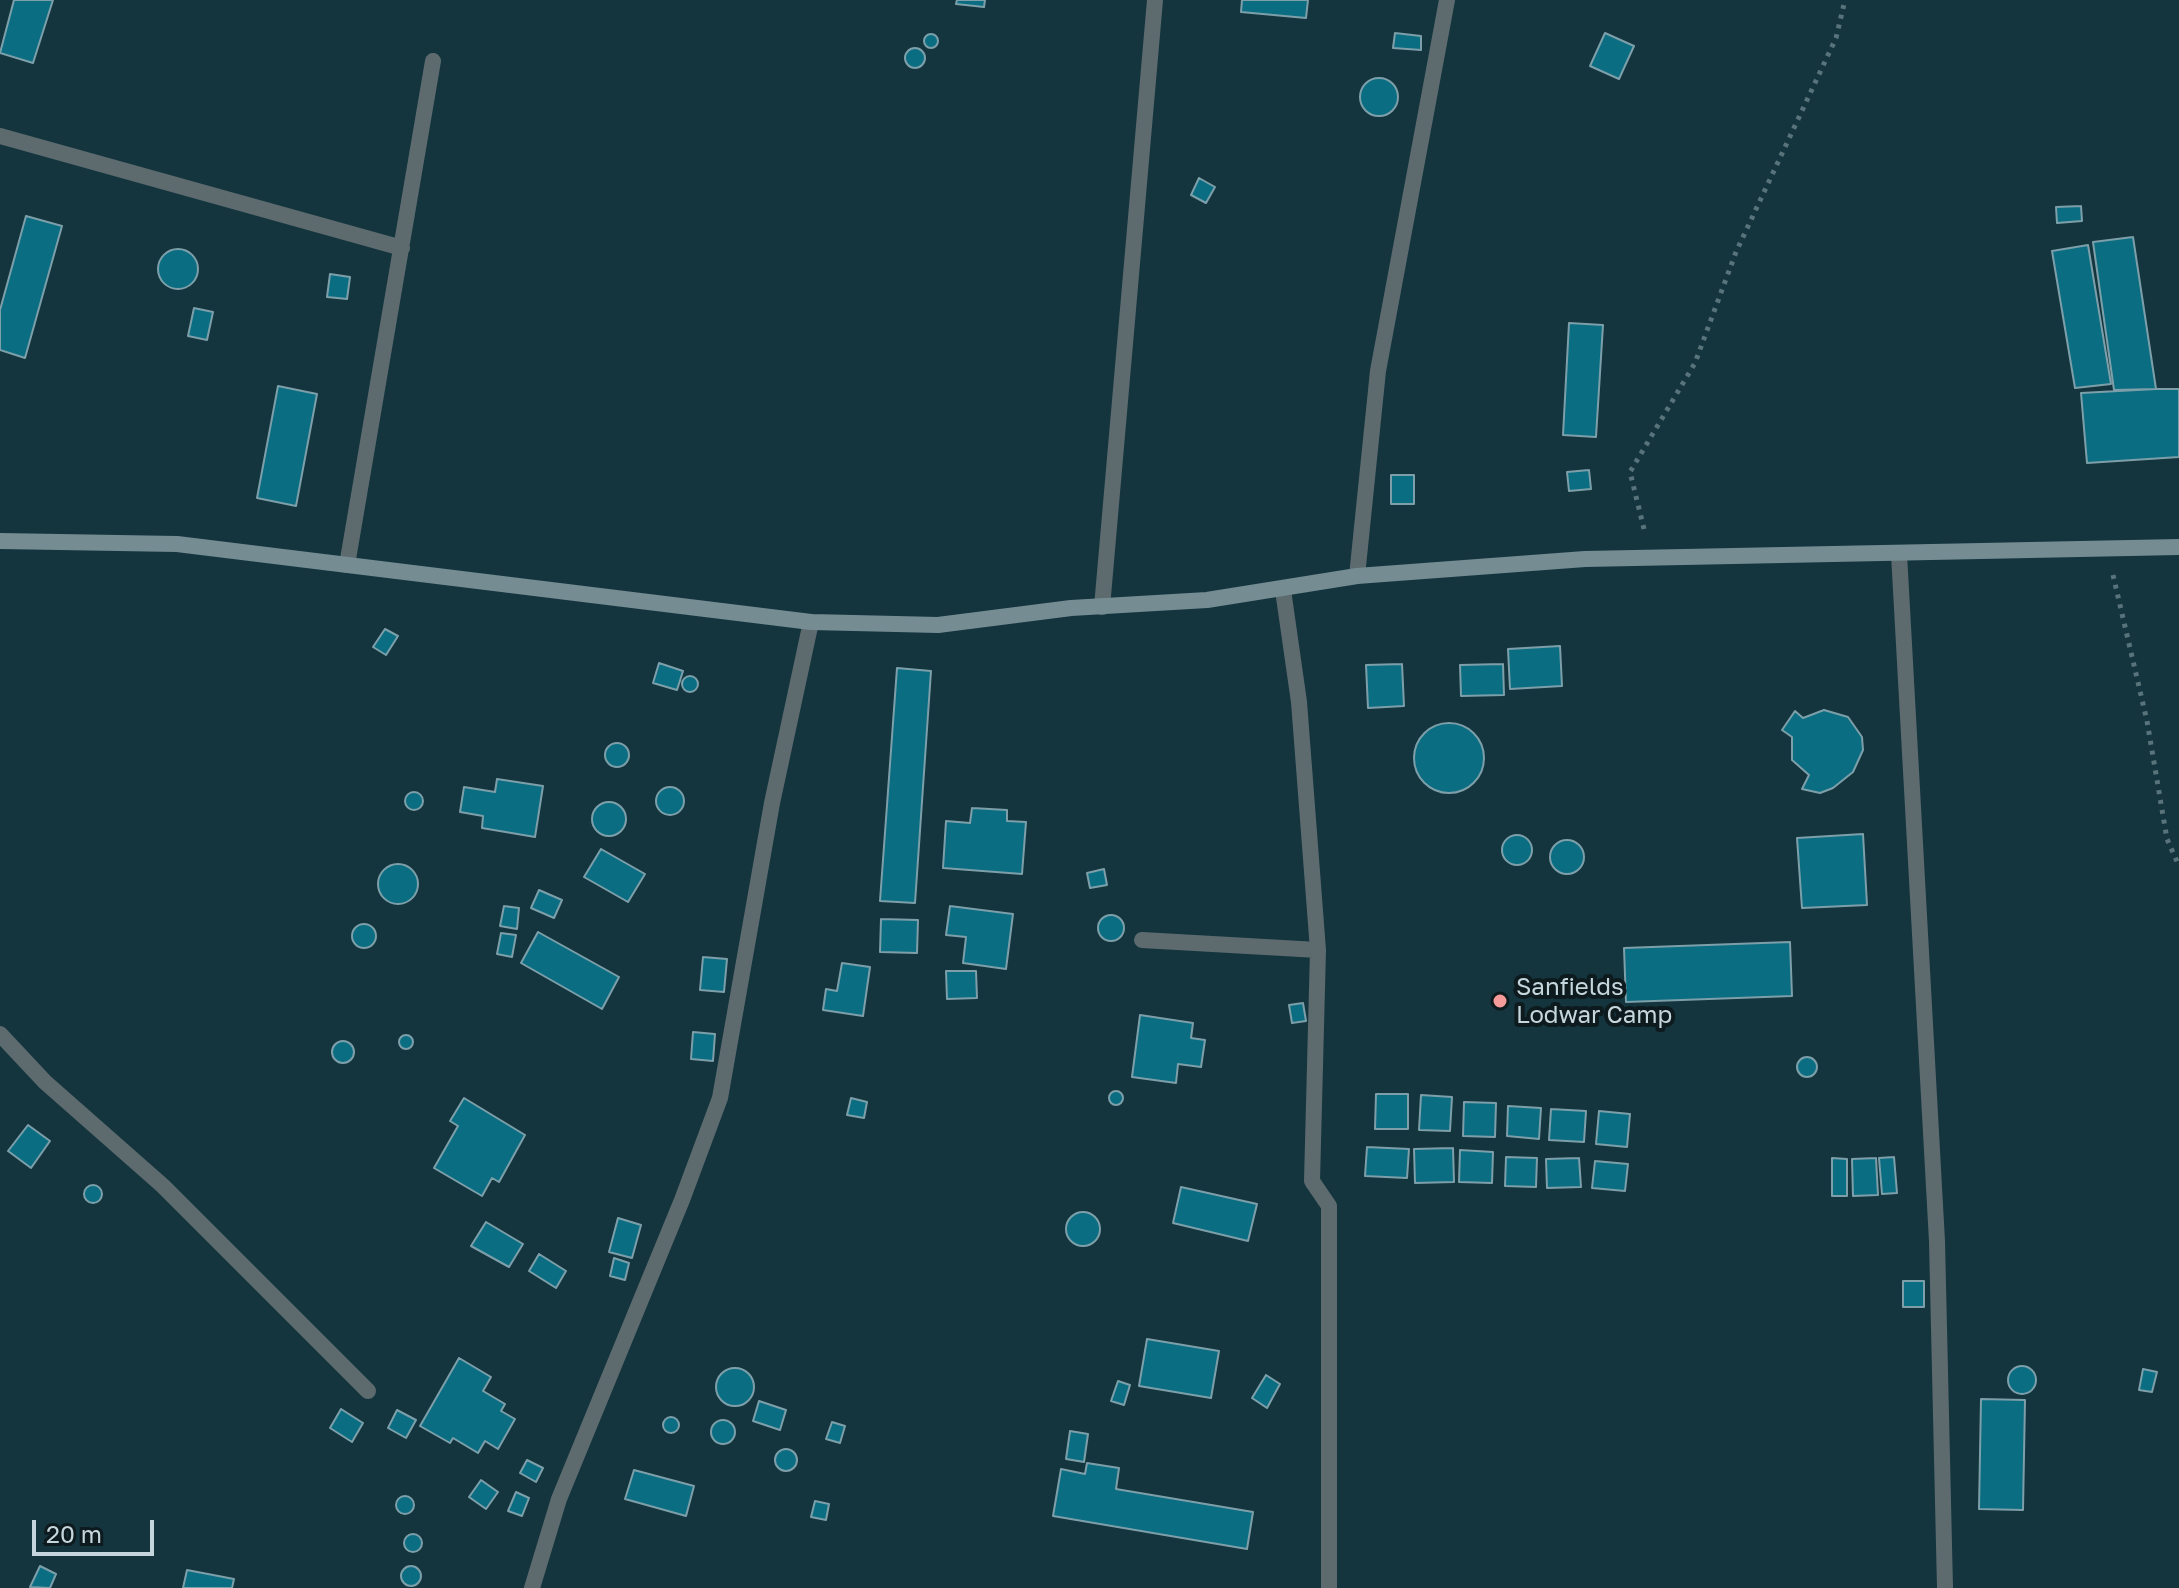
<!DOCTYPE html>
<html>
<head>
<meta charset="utf-8">
<style>
	body { margin:0 }
	#map { position:relative; width:2179px; height:1588px; overflow:hidden; background:#14353e; font-family:"Golos Text",sans-serif }
	canvas { display:block }
	.scale { position:absolute; left:32px; top:1520px; width:122px; height:36px; box-sizing:border-box; border:4px solid #c5d7dc; border-top:0; padding-left:10px; font-size:24px; line-height:28px; white-space:nowrap; color:#c5d7dc; -webkit-text-stroke:6px #0d1a1e; paint-order:stroke }
</style>
</head>
<body>
<div id="map">
<canvas width="2179" height="1588"></canvas>
<div class="scale">20 m</div>
</div>
<script>
const ctx = document.querySelector('canvas').getContext('2d');
ctx.lineJoin = 'round';
function fill(path, color) {
  ctx.fillStyle = color;
  ctx.fill(path, 'evenodd');
}
function shape(rows) {
  const path = new Path2D();
  for (const r of rows) {
    if (r.length === 3) {
      path.moveTo(r[0] + r[2], r[1]);
      path.arc(r[0], r[1], r[2], 0, 2 * Math.PI);
      continue;
    }
    path.moveTo(r[0], r[1]);
    for (let i = 2; i < r.length; i += 2) path.lineTo(r[i], r[i + 1]);
  }
  return path;
}
function stroke(path, color, width, dash) {
  ctx.strokeStyle = color;
  ctx.lineWidth = width;
  ctx.lineCap = dash ? 'butt' : 'round';
  ctx.setLineDash(dash || []);
  ctx.stroke(path);
}
function label(font, color, halo, rows, align = 'center') {
  ctx.font = font + ' "Golos Text",sans-serif';
  ctx.lineWidth = 8;
  ctx.setLineDash([]);
  ctx.textBaseline = 'middle';
  ctx.strokeStyle = halo;
  ctx.fillStyle = color;
  for (const [text, x, y, turn = 0] of rows) {
    ctx.save();
    ctx.translate(x, y);
    ctx.rotate((+turn || 0) * Math.PI / 180);
    ctx.textAlign = isNaN(turn) ? turn : align;
    if (halo) ctx.strokeText(text, 0, 0);
    ctx.fillText(text, 0, 0);
    ctx.restore();
  }
}
const building = shape([
	[14,0,53,0,33,63,0,53,14,0],
	[957,0,985,0,984,7,956,4,957,0],
	[1242,0,1308,0,1306,18,1241,12,1242,0],
	[1395,33,1421,36,1421,50,1393,48,1395,33],
	[1605,33,1634,46,1619,79,1590,66,1605,33],
	[931,41,7],
	[915,58,10],
	[1379,97,19],
	[1199,178,1215,187,1206,203,1191,195,1199,178],
	[2081,206,2082,221,2057,223,2056,207,2081,206],
	[26,216,62,226,25,358,0,350,0,310,26,216],
	[2133,237,2156,389,2114,390,2093,242,2133,237],
	[2088,245,2111,384,2075,388,2052,251,2088,245],
	[178,269,20],
	[330,274,350,277,347,299,327,297,330,274],
	[194,308,213,312,207,340,188,336,194,308],
	[1569,323,1603,325,1596,437,1563,435,1569,323],
	[278,386,317,394,296,506,257,498,278,386],
	[2156,389,2179,389,2179,457,2087,463,2081,393,2156,389],
	[1589,470,1591,489,1569,491,1567,472,1589,470],
	[1391,475,1414,475,1414,504,1391,504,1391,475],
	[385,629,398,636,386,655,373,647,385,629],
	[1560,646,1562,686,1510,689,1508,649,1560,646],
	[659,663,683,671,677,690,653,683,659,663],
	[1402,664,1404,706,1368,708,1366,665,1402,664],
	[1503,664,1504,695,1461,696,1460,665,1503,664],
	[897,668,931,671,915,903,880,901,897,668],
	[690,684,8],
	[1824,710,1848,717,1862,737,1863,750,1853,772,1833,788,1820,793,1802,789,1809,775,1792,760,1792,737,1782,730,1795,711,1803,718,1824,710],
	[1449,758,35],
	[617,755,12],
	[497,779,543,786,535,837,482,828,483,816,460,812,464,787,495,792,497,779],
	[670,801,14],
	[414,801,9],
	[609,819,17],
	[972,808,1007,810,1007,821,1026,822,1022,874,943,868,946,821,970,823,972,808],
	[1863,834,1867,905,1802,908,1797,838,1863,834],
	[1517,850,15],
	[1567,857,17],
	[601,849,645,874,628,902,584,877,601,849],
	[398,884,20],
	[1104,869,1107,885,1090,888,1087,873,1104,869],
	[539,890,562,900,554,918,531,908,539,890],
	[504,906,519,908,517,929,500,926,504,906],
	[950,906,1013,914,1006,969,963,963,966,937,946,935,950,906],
	[1111,928,13],
	[881,919,918,920,917,953,880,952,881,919],
	[364,936,12],
	[538,932,619,977,602,1009,521,963,538,932],
	[501,933,516,935,512,957,497,954,501,933],
	[1790,942,1792,996,1626,1002,1624,948,1790,942],
	[703,957,727,959,724,992,700,990,703,957],
	[842,963,870,967,863,1016,823,1010,826,989,837,991,842,963],
	[946,971,976,971,977,998,947,999,946,971],
	[1303,1003,1306,1021,1292,1023,1289,1005,1303,1003],
	[1140,1015,1193,1023,1191,1038,1205,1040,1201,1067,1178,1064,1176,1083,1132,1077,1140,1015],
	[693,1032,715,1034,713,1061,691,1059,693,1032],
	[406,1042,7],
	[343,1052,11],
	[1807,1067,10],
	[1116,1098,7],
	[1376,1094,1408,1094,1408,1129,1375,1129,1376,1094],
	[1421,1095,1452,1097,1450,1131,1419,1130,1421,1095],
	[464,1098,525,1135,499,1182,492,1178,482,1196,434,1168,458,1126,450,1121,464,1098],
	[851,1098,867,1102,864,1118,847,1115,851,1098],
	[1464,1102,1496,1103,1495,1137,1463,1136,1464,1102],
	[1508,1106,1541,1108,1539,1139,1507,1136,1508,1106],
	[1551,1109,1586,1111,1584,1142,1549,1140,1551,1109],
	[1599,1111,1630,1114,1627,1147,1596,1144,1599,1111],
	[28,1125,50,1141,31,1168,8,1151,28,1125],
	[1367,1147,1409,1149,1407,1178,1365,1176,1367,1147],
	[1453,1148,1454,1182,1415,1183,1414,1149,1453,1148],
	[1460,1150,1493,1152,1492,1183,1459,1182,1460,1150],
	[1506,1157,1537,1158,1536,1187,1505,1186,1506,1157],
	[1894,1157,1897,1193,1882,1194,1879,1158,1894,1157],
	[1579,1158,1581,1187,1547,1188,1546,1159,1579,1158],
	[1832,1158,1847,1159,1847,1196,1832,1196,1832,1158],
	[1876,1158,1878,1195,1853,1196,1852,1159,1876,1158],
	[1595,1161,1628,1164,1625,1191,1592,1188,1595,1161],
	[93,1194,9],
	[1181,1187,1257,1204,1248,1241,1173,1223,1181,1187],
	[1083,1229,17],
	[618,1218,641,1225,632,1258,609,1252,618,1218],
	[486,1222,523,1244,509,1267,471,1246,486,1222],
	[539,1254,566,1271,556,1288,529,1271,539,1254],
	[614,1258,629,1263,625,1280,610,1276,614,1258],
	[1903,1281,1924,1281,1924,1307,1903,1307,1903,1281],
	[1147,1339,1219,1351,1211,1398,1139,1386,1147,1339],
	[459,1358,491,1377,483,1391,505,1404,501,1411,515,1419,498,1449,485,1441,478,1453,453,1438,450,1443,420,1426,459,1358],
	[2022,1380,14],
	[735,1387,19],
	[2143,1369,2157,1372,2152,1392,2139,1390,2143,1369],
	[1266,1375,1280,1384,1267,1408,1252,1398,1266,1375],
	[1118,1381,1130,1385,1124,1405,1111,1401,1118,1381],
	[1981,1399,2025,1400,2023,1510,1979,1509,1981,1399],
	[759,1401,786,1410,780,1430,753,1421,759,1401],
	[341,1409,363,1423,352,1442,330,1428,341,1409],
	[397,1410,416,1420,406,1438,388,1428,397,1410],
	[671,1425,8],
	[723,1432,12],
	[832,1422,845,1426,840,1443,826,1439,832,1422],
	[1070,1431,1088,1434,1084,1462,1066,1459,1070,1431],
	[786,1460,11],
	[527,1460,543,1468,536,1482,520,1473,527,1460],
	[1087,1463,1119,1468,1116,1489,1253,1512,1247,1549,1053,1516,1061,1469,1085,1474,1087,1463],
	[634,1470,694,1486,686,1516,625,1499,634,1470],
	[481,1480,498,1492,486,1509,469,1497,481,1480],
	[516,1492,529,1498,522,1516,508,1511,516,1492],
	[405,1505,9],
	[815,1501,829,1504,826,1520,811,1517,815,1501],
	[413,1543,9],
	[40,1566,56,1574,50,1588,30,1587,40,1566],
	[411,1576,10],
	[187,1570,234,1579,232,1588,183,1588,187,1570]
]);
fill(building, '#0b6d82');
stroke(building, '#7c9fa9', 2);
stroke(shape([
	[1644,529,1630,472,1695,363,1736,252,1836,38,1845,0],
	[2113,575,2147,721,2167,839,2179,866]
]), '#58737a', 5, [4, 6]);
stroke(shape([
	[0,136,402,248],
	[1899,554,1937,1241,1945,1588],
	[347,565,433,61],
	[1357,576,1378,371,1447,0],
	[1283,590,1299,702,1318,950,1312,1181,1329,1206,1329,1588],
	[1102,607,1155,0],
	[1142,940,1318,950],
	[0,1034,45,1082,163,1186,368,1391],
	[532,1588,559,1499,682,1200,720,1098,772,803,811,622]
]), '#5d6b6f', 16);
stroke(shape([
	[0,541,177,544,811,622,938,625,1071,608,1207,600,1357,576,1585,559,2179,547]
]), '#758c93', 16);
for (const [x, y, r, color] of [
	[1500,1001,8,"#f59b99"]
]) {
  const dot = new Path2D();
  dot.arc(x, y, r, 0, 2 * Math.PI);
  ctx.fillStyle = color;
  ctx.fill(dot);
  stroke(dot, '#0d1a1e', 3);
}
label('24px', '#c5d7dc', '#0d1a1e', [
	["Sanfields",1516,987],
	["Lodwar Camp",1516,1015]
], 'left');
</script>
</body>
</html>
